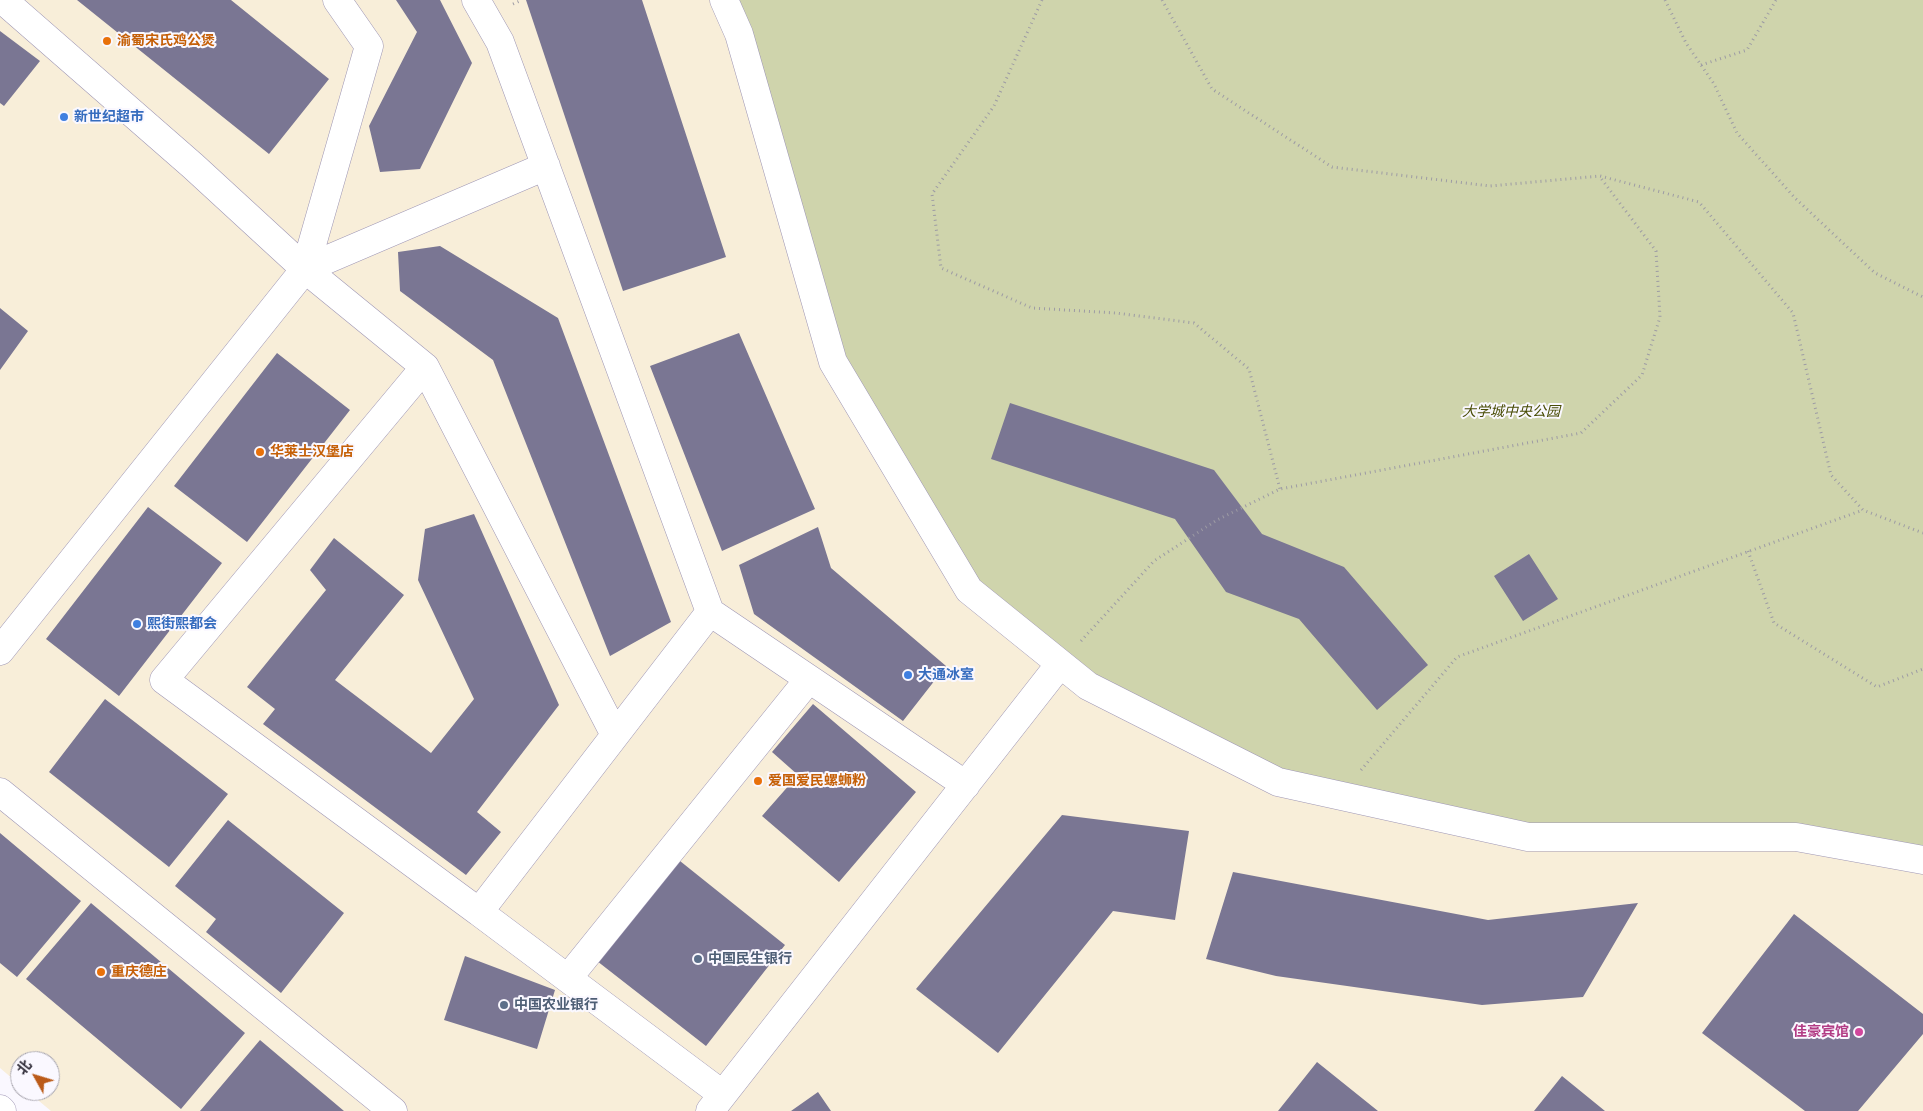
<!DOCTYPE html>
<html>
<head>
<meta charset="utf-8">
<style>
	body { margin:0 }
	#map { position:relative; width:1923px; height:1111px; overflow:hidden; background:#faf8ff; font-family:"PT Serif","Noto Sans SC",serif }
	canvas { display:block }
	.north { position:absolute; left:10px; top:1051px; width:50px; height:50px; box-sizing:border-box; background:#faf8ff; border:1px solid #a8a6af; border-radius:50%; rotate:309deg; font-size:14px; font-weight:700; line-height:20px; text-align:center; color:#2e2b37 }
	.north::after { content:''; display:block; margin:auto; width:18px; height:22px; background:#bb5b19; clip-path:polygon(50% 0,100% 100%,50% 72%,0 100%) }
</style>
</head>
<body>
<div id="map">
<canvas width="1923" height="1111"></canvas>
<div class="north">北</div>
</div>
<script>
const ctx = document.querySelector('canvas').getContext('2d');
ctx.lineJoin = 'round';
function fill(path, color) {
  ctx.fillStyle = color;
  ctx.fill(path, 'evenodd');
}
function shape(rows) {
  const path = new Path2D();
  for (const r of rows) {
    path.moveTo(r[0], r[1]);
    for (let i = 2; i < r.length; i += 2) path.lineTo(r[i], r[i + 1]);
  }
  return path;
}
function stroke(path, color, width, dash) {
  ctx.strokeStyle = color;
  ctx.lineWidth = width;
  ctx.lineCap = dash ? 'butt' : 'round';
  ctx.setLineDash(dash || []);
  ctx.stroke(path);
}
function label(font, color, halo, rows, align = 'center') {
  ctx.font = font + ' "PT Serif","Noto Sans SC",serif';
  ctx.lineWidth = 4;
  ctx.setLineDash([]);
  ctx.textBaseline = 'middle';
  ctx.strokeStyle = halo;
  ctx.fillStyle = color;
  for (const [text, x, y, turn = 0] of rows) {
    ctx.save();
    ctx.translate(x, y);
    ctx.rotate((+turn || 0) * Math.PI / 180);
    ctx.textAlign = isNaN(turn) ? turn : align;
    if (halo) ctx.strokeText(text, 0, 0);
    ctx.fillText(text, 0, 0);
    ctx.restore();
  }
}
fill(shape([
	[0,0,724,0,1796,837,1923,860,1923,1111,51,1111,27,1091,50,1091,50,1061,20,1061,20,1085,0,1068]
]), '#f8eed9');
fill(shape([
	[724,0,1923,0,1923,860,1796,837,1528,837,1278,782,1088,686,969,590,833,362]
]), '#cfd4ac');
fill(shape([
	[77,0,231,0,329,79,269,154],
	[396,0,440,0,472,63,420,169,380,172,369,126,417,32],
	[526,0,642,0,726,257,623,291],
	[0,31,40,61,4,106,0,103],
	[440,246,558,318,671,622,610,656,493,360,400,291,398,252],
	[0,308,28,331,0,370],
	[739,333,815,509,722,551,650,366],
	[277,353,350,410,247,542,174,486],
	[1010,403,1214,470,1262,534,1344,567,1428,665,1377,710,1299,619,1226,592,1175,519,991,459],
	[148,507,222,563,119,696,46,639],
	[474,514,559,705,477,812,501,832,466,875,263,724,275,709,247,687,326,590,310,570,334,538,404,595,335,680,431,753,474,699,418,580,425,529],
	[818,527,831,568,946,666,903,721,754,614,739,565],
	[1529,554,1558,599,1523,621,1494,576],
	[105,699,228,794,169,867,49,772],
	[813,704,916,792,839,882,762,816,798,775,772,752],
	[1062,815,1189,831,1175,920,1113,911,998,1053,916,989],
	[228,820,344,913,281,993,206,932,216,919,175,886],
	[0,833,81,901,17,977,0,963],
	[680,861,785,945,706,1046,597,961],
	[1233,872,1488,920,1638,903,1583,997,1482,1005,1276,976,1206,959],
	[91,903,245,1033,181,1109,26,979],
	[1794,914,1923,1014,1923,1034,1858,1111,1805,1111,1702,1033],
	[465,956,555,990,537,1049,444,1020],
	[260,1040,344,1111,200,1111],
	[1317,1062,1378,1111,1278,1111],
	[1562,1076,1605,1111,1534,1111],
	[818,1092,831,1111,791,1111]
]), '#7a7693');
const street = shape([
	[3,0,193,166,305,269,425,367,615,735],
	[476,0,500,42,710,612,966,785],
	[724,0,739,34,833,362,969,590,1088,686,1278,782,1528,837,1796,837,1923,860],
	[305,269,546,166],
	[425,367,164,680,479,912,710,612],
	[0,651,305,269,369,46,337,0],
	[0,792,393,1111],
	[479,912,722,1094],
	[568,978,809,679],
	[0,1109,2,1111],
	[710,1111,1060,664]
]);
stroke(street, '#9f97b5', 29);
stroke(shape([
	[1042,0,994,106,932,194,941,268,1032,308,1116,313,1194,323,1249,369,1280,489],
	[1162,0,1212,89,1332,167,1490,186,1600,176,1699,202,1793,313,1831,475,1863,510,1923,533],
	[1665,0,1686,43,1714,84,1737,133,1795,198,1875,273,1923,297],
	[513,4,522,0],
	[1701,65,1747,50,1776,0],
	[1748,551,1774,623,1877,687,1923,669],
	[1081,641,1154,561,1217,520,1280,489,1581,433,1642,375,1660,317,1656,251,1600,177],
	[1361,770,1457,657,1863,510]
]), '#9d9ba4', 3, [1, 4]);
stroke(street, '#fff', 28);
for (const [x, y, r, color] of [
	[107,41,5,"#e8710a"],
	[64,117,5,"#3f7fe0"],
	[260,452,5,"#e8710a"],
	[137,624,5,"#3f7fe0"],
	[908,675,5,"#3f7fe0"],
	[758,781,5,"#e8710a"],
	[698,959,5,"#5c6f8a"],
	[101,972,5,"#e8710a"],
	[504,1005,5,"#5c6f8a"],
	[1859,1032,5,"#d1479c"]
]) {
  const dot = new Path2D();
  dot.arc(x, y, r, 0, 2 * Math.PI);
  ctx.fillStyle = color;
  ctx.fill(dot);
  stroke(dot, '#faf8ff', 2);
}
label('bold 14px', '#c56008', '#faf8ff', [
	["渝蜀宋氏鸡公煲",117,41],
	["华莱士汉堡店",270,452],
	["爱国爱民螺蛳粉",768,781],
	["重庆德庄",111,972]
], 'left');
label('bold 14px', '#366cbe', '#faf8ff', [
	["新世纪超市",74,117],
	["熙街熙都会",147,624],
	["大通冰室",918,675]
], 'left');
label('italic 14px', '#484c05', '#faf8ff', [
	["大学城中央公园",1511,412]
]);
label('bold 14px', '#4e5e75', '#faf8ff', [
	["中国民生银行",708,959],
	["中国农业银行",514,1005]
], 'left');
label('bold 14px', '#b23c85', '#faf8ff', [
	["佳豪宾馆",1849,1032]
], 'right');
</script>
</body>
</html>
